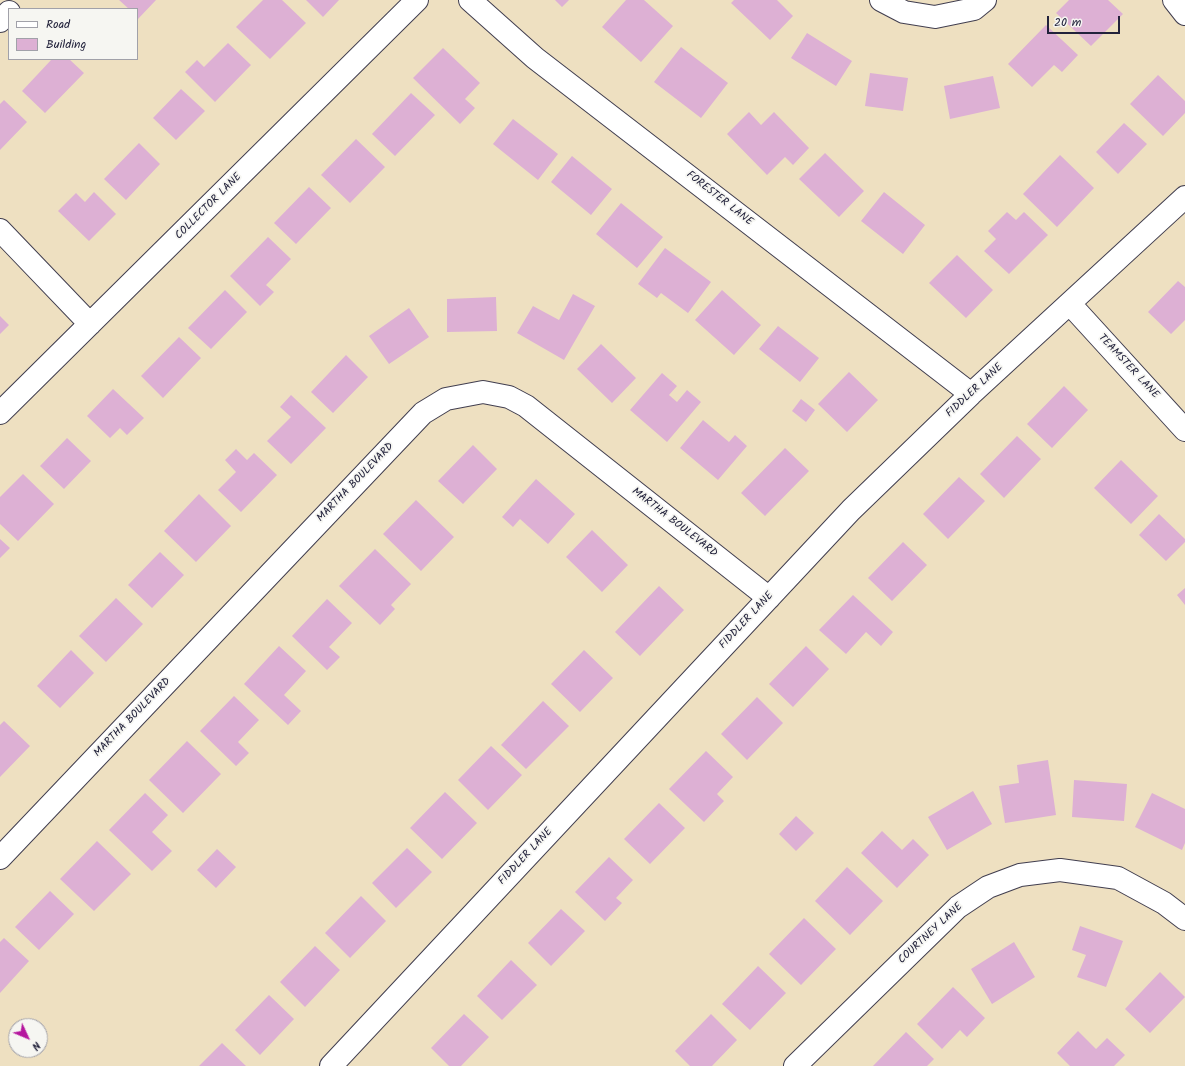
<!DOCTYPE html>
<html>
<head>
<meta charset="utf-8">
<style>
	body { margin:0 }
	#map { position:relative; width:1185px; height:1066px; overflow:hidden; background:#eee0c1; font-family:Kalam,sans-serif }
	canvas { display:block }
	.legend { position:absolute; left:8px; top:8px; width:130px; height:52px; box-sizing:border-box; background:#f6f6f2; border:1px solid #a1a1a9; margin:0; padding:5px 7px; list-style:none; font-size:12px; color:#22223b }
	.legend li { display:flex; align-items:center; gap:8px; height:20px }
	.legend b { width:20px; border:1px solid #a1a1a9 }
	.north { position:absolute; left:8px; top:1018px; width:40px; height:40px; box-sizing:border-box; background:#f6f6f2; border:1px solid #a1a1a9; border-radius:50%; rotate:134deg; font-size:11px; font-weight:700; line-height:16px; text-align:center; color:#22223b }
	.north::after { content:''; display:block; margin:auto; width:14px; height:18px; background:#b5179e; clip-path:polygon(50% 0,100% 100%,50% 72%,0 100%) }
	.scale { position:absolute; left:1047px; top:16px; width:73px; height:18px; box-sizing:border-box; border:2px solid #22223b; border-top:0; padding-left:5px; font-size:12px; line-height:14px; white-space:nowrap; color:#22223b; -webkit-text-stroke:3px #f6f6f2; paint-order:stroke }
</style>
</head>
<body>
<div id="map">
<canvas width="1185" height="1066"></canvas>
<ul class="legend">
<li><b style="height:5px;background:#fff"></b>Road</li>
<li><b style="height:11px;background:#ddb0d4"></b>Building</li>
</ul>
<div class="north">N</div>
<div class="scale">20 m</div>
</div>
<script>
const ctx = document.querySelector('canvas').getContext('2d');
ctx.lineJoin = 'round';
function fill(path, color) {
  ctx.fillStyle = color;
  ctx.fill(path, 'evenodd');
}
function shape(rows) {
  const path = new Path2D();
  for (const r of rows) {
    path.moveTo(r[0], r[1]);
    for (let i = 2; i < r.length; i += 2) path.lineTo(r[i], r[i + 1]);
  }
  return path;
}
function stroke(path, color, width, dash) {
  ctx.strokeStyle = color;
  ctx.lineWidth = width;
  ctx.lineCap = dash ? 'butt' : 'round';
  ctx.setLineDash(dash || []);
  ctx.stroke(path);
}
function label(font, color, halo, rows, align = 'center') {
  ctx.font = font + ' Kalam,sans-serif';
  ctx.lineWidth = 3.5;
  ctx.setLineDash([]);
  ctx.textBaseline = 'middle';
  ctx.strokeStyle = halo;
  ctx.fillStyle = color;
  for (const [text, x, y, turn = 0] of rows) {
    ctx.save();
    ctx.translate(x, y);
    ctx.rotate((+turn || 0) * Math.PI / 180);
    ctx.textAlign = isNaN(turn) ? turn : align;
    if (halo) ctx.strokeText(text, 0, 0);
    ctx.fillText(text, 0, 0);
    ctx.restore();
  }
}
fill(shape([
	[119,0,156,0,138,19,137,9,129,9],
	[263,0,282,0,306,23,270,59,236,27],
	[306,0,339,0,323,17],
	[555,0,569,0,562,7],
	[626,0,644,0,673,26,641,62,602,27],
	[734,0,777,0,793,16,770,40,731,3],
	[1069,0,1108,0,1123,14,1091,46,1056,13],
	[1046,25,1078,55,1062,72,1054,65,1032,87,1008,64],
	[807,33,852,61,836,86,791,58],
	[228,43,251,65,215,102,185,72,197,60,204,67],
	[681,47,728,83,701,118,654,82],
	[443,48,480,83,465,99,475,108,460,124,413,78],
	[52,59,69,59,84,73,45,113,22,91],
	[870,73,908,78,903,111,865,106],
	[1158,75,1185,101,1185,113,1163,136,1130,104],
	[993,76,1000,108,950,119,944,86],
	[181,89,205,111,176,140,153,118],
	[411,93,435,115,395,156,372,134],
	[4,100,27,122,0,150,0,104],
	[749,112,761,125,774,112,809,148,793,165,785,157,767,175,727,134],
	[513,119,558,154,538,180,493,144],
	[1124,123,1147,144,1118,174,1096,152],
	[356,139,385,167,350,203,321,175],
	[139,143,160,164,126,200,104,179],
	[825,153,864,191,839,217,799,179],
	[1060,155,1094,188,1057,227,1023,194],
	[572,156,612,189,591,215,551,182],
	[309,187,331,208,296,244,274,223],
	[94,192,116,214,89,241,58,211,76,193,85,202],
	[884,192,925,225,903,254,861,221],
	[621,203,663,237,637,268,596,234],
	[1007,212,1016,220,1024,212,1048,235,1009,274,984,251,996,239,988,231],
	[268,237,291,259,266,285,274,292,260,306,230,276],
	[665,248,711,282,688,313,661,293,657,298,638,284],
	[957,255,993,290,966,318,929,283],
	[1178,281,1185,287,1185,320,1171,334,1148,312],
	[225,290,247,312,211,349,188,328],
	[722,290,761,325,734,355,695,320],
	[573,294,595,306,564,360,517,333,533,306,559,320],
	[496,297,497,331,447,332,447,299],
	[409,308,429,337,389,364,369,336],
	[0,316,9,325,0,334],
	[778,326,819,358,800,382,759,349],
	[179,337,201,358,163,398,141,376],
	[601,344,636,378,612,403,577,369],
	[346,355,368,377,333,413,311,392],
	[849,372,878,400,847,432,818,404],
	[662,373,677,386,669,395,677,402,687,390,701,402,667,442,630,410],
	[1064,386,1088,410,1052,448,1027,424],
	[113,389,144,418,127,435,120,428,110,438,87,416],
	[291,395,326,428,291,464,267,441,291,417,280,407],
	[801,399,815,410,806,422,792,411],
	[703,420,729,442,735,435,747,446,718,480,680,448],
	[1017,436,1041,459,1004,498,980,474],
	[67,438,91,461,64,489,40,466],
	[473,445,497,469,463,504,438,481],
	[785,448,809,471,765,516,741,493],
	[236,449,247,460,254,453,277,475,241,512,218,490,236,472,225,460],
	[1121,460,1158,496,1131,524,1094,488],
	[23,474,54,504,18,541,0,524,0,497],
	[959,477,985,501,948,539,923,514],
	[536,479,575,514,548,544,520,519,513,527,502,517],
	[199,494,231,526,196,562,164,531],
	[416,500,454,537,421,571,383,534],
	[1159,514,1185,539,1185,542,1166,561,1139,535],
	[592,530,628,565,602,592,566,557],
	[0,539,10,548,0,558],
	[903,542,927,565,892,601,868,578],
	[375,549,411,584,391,605,395,609,380,625,339,586],
	[160,552,184,575,152,608,128,585],
	[659,586,684,610,640,656,615,632],
	[1185,588,1185,605,1177,595],
	[853,595,893,632,881,646,866,632,846,654,819,630],
	[116,598,143,624,106,662,79,636],
	[327,599,352,623,329,647,340,657,327,670,292,636],
	[279,646,306,671,284,695,301,711,288,725,244,684],
	[806,646,829,669,793,707,769,684],
	[71,650,94,673,60,708,37,686],
	[584,650,613,678,580,712,551,684],
	[234,696,259,720,238,742,249,753,236,766,200,731],
	[757,697,783,723,747,760,721,734],
	[543,701,569,726,526,769,501,745],
	[4,721,30,746,0,777,0,725],
	[187,741,221,774,183,813,149,780],
	[491,746,522,775,488,810,458,780],
	[706,751,733,777,717,794,724,801,704,822,669,789],
	[1048,760,1056,815,1005,823,999,786,1019,783,1017,765],
	[1074,780,1127,784,1124,821,1072,817],
	[973,791,992,824,947,850,928,817],
	[445,792,477,823,442,859,410,828],
	[145,793,168,815,152,832,172,851,152,871,109,830],
	[1152,793,1185,809,1185,843,1182,850,1135,827],
	[659,803,685,828,650,864,624,839],
	[796,816,814,833,796,851,779,834],
	[882,831,902,850,913,839,929,855,897,888,861,853],
	[97,841,131,874,94,911,60,879],
	[407,848,432,872,396,908,372,883],
	[217,849,236,867,216,888,197,870],
	[609,857,633,880,616,898,622,903,605,921,575,892],
	[847,867,883,901,850,935,815,901],
	[50,891,74,914,39,950,15,927],
	[361,896,386,921,350,958,325,933],
	[561,909,585,931,551,966,528,943],
	[804,918,836,949,801,985,769,954],
	[1080,926,1123,941,1106,987,1077,977,1086,955,1072,950],
	[4,938,29,961,0,993,0,942],
	[1014,942,1035,977,992,1004,971,969],
	[315,946,340,970,305,1007,280,982],
	[511,960,537,985,502,1020,477,996],
	[758,966,786,993,750,1030,722,1004],
	[1160,972,1185,997,1150,1033,1125,1009],
	[953,987,985,1018,967,1037,960,1030,942,1049,917,1024],
	[269,995,294,1019,260,1055,235,1030],
	[464,1014,489,1037,461,1066,449,1066,431,1048],
	[711,1014,737,1040,712,1066,690,1066,675,1051],
	[1078,1031,1096,1049,1107,1038,1125,1055,1114,1066,1070,1066,1057,1053],
	[906,1032,934,1059,927,1066,873,1066],
	[222,1043,246,1066,199,1066]
]), '#ddb0d4');
const street = shape([
	[470,0,535,58,971,394],
	[881,0,904,12,935,17,974,9,985,0],
	[1174,0,1185,14],
	[0,21,9,12],
	[0,230,90,324],
	[1070,304,1185,430],
	[0,413,417,0],
	[0,858,423,413,446,399,483,392,509,397,526,406,769,598],
	[331,1066,851,510,971,394,1185,197],
	[795,1066,958,907,988,887,1020,875,1060,870,1118,878,1164,903,1185,919]
]);
stroke(street, '#413e4f', 24);
stroke(street, '#fff', 22);
label('11px', '#22223b', '#f6f6f2', [
	["FORESTER LANE",719,199,38],
	["COLLECTOR LANE",209,207,-45],
	["TEAMSTER LANE",1128,367,47],
	["FIDDLER LANE",975,391,-43],
	["MARTHA BOULEVARD",356,483,-46],
	["MARTHA BOULEVARD",674,523,38],
	["FIDDLER LANE",747,621,-47],
	["MARTHA BOULEVARD",133,718,-46],
	["FIDDLER LANE",526,857,-47],
	["COURTNEY LANE",931,934,-43]
]);
</script>
</body>
</html>
